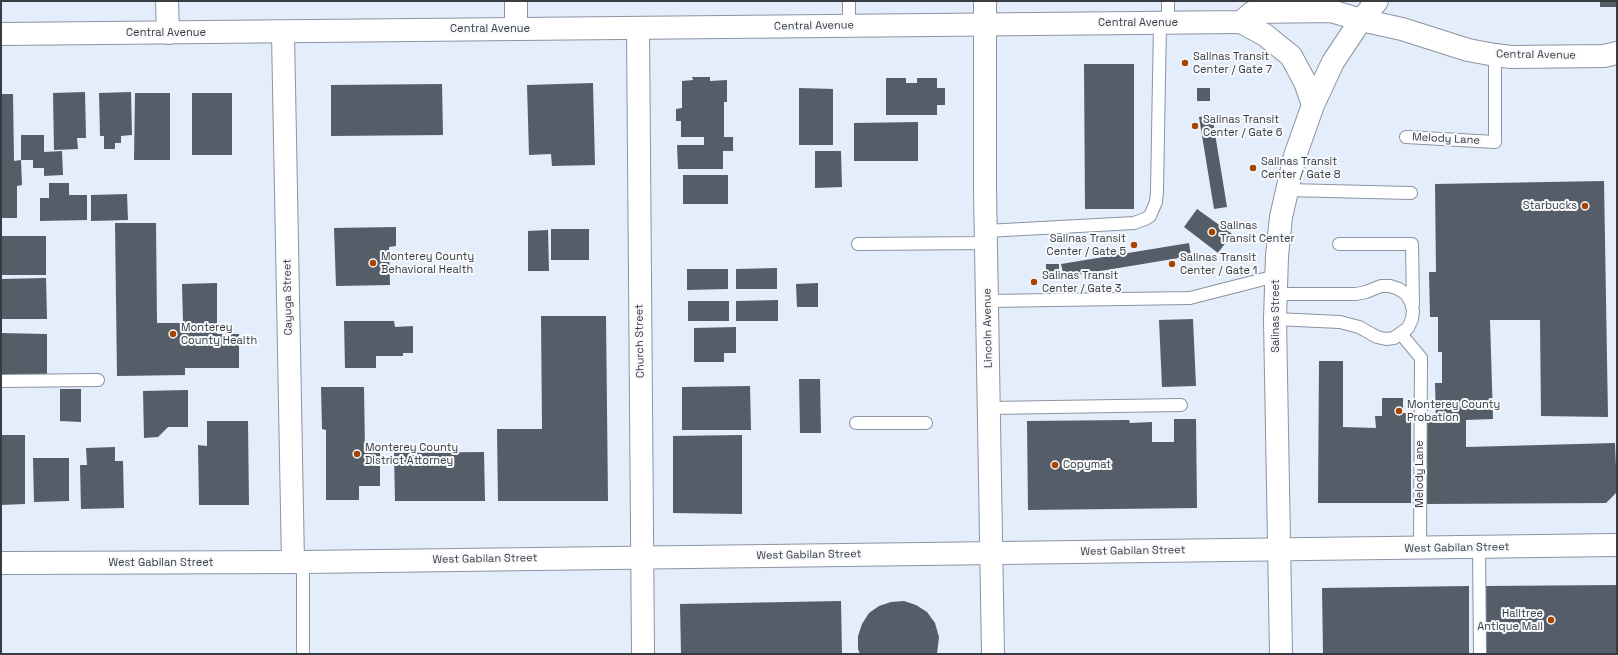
<!DOCTYPE html>
<html>
<head>
<meta charset="utf-8">
<style>
	body { margin:0 }
	#map { position:relative; width:1618px; height:655px; overflow:hidden; background:#e3edfb; font-family:"Space Grotesk",sans-serif }
	canvas { display:block }
	.frame { position:absolute; inset:0; border:2px solid #383c41; pointer-events:none }
</style>
</head>
<body>
<div id="map">
<canvas width="1618" height="655"></canvas>
<div class="frame"></div>
</div>
<script>
const ctx = document.querySelector('canvas').getContext('2d');
ctx.lineJoin = 'round';
function fill(path, color) {
  ctx.fillStyle = color;
  ctx.fill(path, 'evenodd');
}
function shape(rows) {
  const path = new Path2D();
  for (const r of rows) {
    path.moveTo(r[0], r[1]);
    for (let i = 2; i < r.length; i += 2) path.lineTo(r[i], r[i + 1]);
  }
  return path;
}
function stroke(path, color, width, dash) {
  ctx.strokeStyle = color;
  ctx.lineWidth = width;
  ctx.lineCap = dash ? 'butt' : 'round';
  ctx.setLineDash(dash || []);
  ctx.stroke(path);
}
function label(font, color, halo, rows, align = 'center') {
  ctx.font = font + ' "Space Grotesk",sans-serif';
  ctx.lineWidth = 4;
  ctx.setLineDash([]);
  ctx.textBaseline = 'middle';
  ctx.strokeStyle = halo;
  ctx.fillStyle = color;
  for (const [text, x, y, turn = 0] of rows) {
    ctx.save();
    ctx.translate(x, y);
    ctx.rotate((+turn || 0) * Math.PI / 180);
    ctx.textAlign = isNaN(turn) ? turn : align;
    if (halo) ctx.strokeText(text, 0, 0);
    ctx.fillText(text, 0, 0);
    ctx.restore();
  }
}
fill(shape([
	[1600,1,1617,1,1617,7,1600,7],
	[1084,64,1134,64,1134,209,1085,209],
	[692,77,710,77,710,81,727,80,727,102,724,102,724,137,733,137,733,151,723,151,723,169,678,169,677,145,704,145,704,137,681,137,681,121,676,121,676,109,682,108,682,81,693,80],
	[886,78,906,78,906,83,917,83,917,78,937,78,937,88,945,88,945,105,937,105,937,115,886,115],
	[593,83,595,165,552,166,551,154,529,155,527,85],
	[442,84,443,135,331,136,331,85],
	[799,88,833,89,833,145,799,145],
	[1197,88,1210,88,1210,101,1197,101],
	[85,92,86,138,77,138,78,149,54,150,53,93],
	[131,92,132,135,121,136,121,143,115,143,115,149,104,149,104,136,100,136,99,93],
	[135,93,170,93,170,160,134,160],
	[192,93,232,93,232,155,192,155],
	[1,94,13,94,14,161,21,160,22,185,17,186,17,218,1,218],
	[1212,115,1227,207,1214,209,1199,117],
	[918,122,918,161,854,161,854,123],
	[21,135,44,135,44,152,62,151,63,175,44,176,44,168,33,168,33,160,21,160],
	[815,151,841,151,842,187,815,188],
	[683,175,728,175,728,204,683,204],
	[1604,181,1608,417,1541,416,1540,320,1490,320,1493,419,1466,420,1466,447,1615,443,1617,492,1606,503,1427,504,1426,421,1436,420,1435,383,1442,383,1442,352,1438,352,1438,317,1430,317,1429,272,1436,272,1435,184],
	[49,183,69,183,69,195,87,195,87,220,40,221,40,198,49,198],
	[127,194,128,220,91,221,91,195],
	[1197,209,1232,234,1218,253,1184,227],
	[115,223,156,223,157,323,183,323,182,284,217,283,217,334,239,334,239,368,185,368,185,375,117,376],
	[396,227,396,246,389,247,390,285,336,286,334,228],
	[551,229,589,229,589,260,551,260],
	[548,230,549,271,528,271,528,231],
	[1,236,46,236,46,275,1,275],
	[1189,243,1191,256,1064,277,1061,264],
	[1046,264,1059,264,1059,277,1046,277],
	[777,268,777,289,736,289,736,269],
	[687,269,728,269,728,289,687,290],
	[46,278,47,319,1,319,1,279],
	[818,283,818,307,797,307,796,284],
	[778,300,778,321,736,321,736,301],
	[688,301,729,301,729,321,688,321],
	[541,316,606,316,608,501,498,501,497,429,542,429],
	[1193,319,1196,386,1162,387,1159,320],
	[344,321,394,321,395,327,413,326,413,353,403,353,403,356,376,356,376,368,345,368],
	[736,327,736,353,724,353,724,362,694,362,694,328],
	[1,333,47,334,47,376,1,376],
	[1319,361,1343,361,1343,427,1376,428,1375,416,1382,416,1382,398,1403,398,1403,413,1411,413,1411,503,1318,503],
	[799,379,820,379,821,433,800,433],
	[750,386,751,430,682,430,682,387],
	[321,387,364,387,365,453,380,453,380,486,359,486,359,500,326,500,326,430,322,429],
	[60,389,81,389,81,422,60,421],
	[188,390,188,427,168,427,158,437,144,438,143,391],
	[1174,419,1196,419,1197,508,1028,510,1027,421,1129,420,1130,423,1152,422,1152,442,1174,442],
	[207,421,248,421,249,505,199,505,198,445,207,446],
	[1,435,25,435,25,504,1,505],
	[742,435,742,514,673,513,673,436],
	[115,447,115,461,123,461,124,508,81,509,80,465,87,465,86,448],
	[484,452,485,501,395,501,394,453],
	[33,458,69,458,69,501,34,502],
	[1617,585,1617,654,1486,654,1486,586],
	[1469,586,1469,654,1323,654,1322,588],
	[841,601,842,654,681,654,680,604],
	[904,601,916,605,927,612,935,623,939,637,937,654,860,654,858,649,858,636,862,624,869,613,879,606,891,602]
]), '#545d68');
const service = shape([
	[1168,1,1168,23],
	[849,26,849,1],
	[1406,137,1495,142,1495,55],
	[1287,190,1411,193],
	[986,231,1134,223,1145,219,1150,216,1156,202,1157,191,1160,23],
	[858,244,986,243],
	[1339,244,1412,244,1413,304],
	[987,301,1190,298,1276,276],
	[1275,319,1340,322,1359,327,1377,337,1386,339,1394,338,1408,328,1412,319,1413,311,1411,302,1406,294,1399,289,1390,286,1381,286,1366,292,1356,294,1276,294],
	[1401,334,1421,358,1420,548],
	[1,381,98,380],
	[989,408,1181,405],
	[856,423,926,423],
	[1479,547,1480,654],
	[303,654,303,562]
]);
const minor = shape([
	[167,1,168,33],
	[985,1,985,190,993,654],
	[1361,20,1402,29,1468,50,1495,55,1511,57,1604,56,1617,53],
	[638,28,643,654],
	[516,29,516,1],
	[283,33,293,562]
]);
const tertiary = shape([
	[1,34,1241,22,1253,12,1331,11,1361,20],
	[1,563,303,562,1617,545]
]);
const secondary = shape([
	[1241,22,1265,35,1291,56,1305,82,1313,105],
	[1281,654,1275,319,1277,256,1281,217,1295,156,1313,105,1333,62,1361,20,1377,1]
]);
stroke(service, '#8b94a1', 14);
stroke(minor, '#8b94a1', 24);
stroke(tertiary, '#8b94a1', 24);
stroke(secondary, '#8b94a1', 24);
stroke(service, '#fff', 12);
stroke(minor, '#fff', 22);
stroke(tertiary, '#fff', 22);
stroke(secondary, '#fff', 22);
for (const [x, y, r, color] of [
	[1185,63,4,"#a64500"],
	[1195,126,4,"#a64500"],
	[1253,168,4,"#a64500"],
	[1585,206,4,"#a64500"],
	[1212,232,4,"#a64500"],
	[1134,245,4,"#a64500"],
	[373,263,4,"#a64500"],
	[1172,264,4,"#a64500"],
	[1034,282,4,"#a64500"],
	[173,334,4,"#a64500"],
	[1399,411,4,"#a64500"],
	[357,454,4,"#a64500"],
	[1055,465,4,"#a64500"],
	[1551,620,4,"#a64500"]
]) {
  const dot = new Path2D();
  dot.arc(x, y, r, 0, 2 * Math.PI);
  ctx.fillStyle = color;
  ctx.fill(dot);
  stroke(dot, '#f7f9fc', 1.5);
}
label('11px', '#383c41', '#f7f9fc', [
	["Central Avenue",1138,23],
	["Central Avenue",814,26,-1],
	["Central Avenue",490,29],
	["Central Avenue",166,33],
	["Central Avenue",1536,55,1],
	["Melody Lane",1446,139,3],
	["Cayuga Street",288,297,-91],
	["Salinas Street",1276,316,-90],
	["Lincoln Avenue",988,328,-91],
	["Church Street",640,341,-91],
	["Melody Lane",1420,474,-90],
	["West Gabilan Street",1457,548,-1],
	["West Gabilan Street",1133,551,-1],
	["West Gabilan Street",809,555,-1],
	["West Gabilan Street",485,559,-1],
	["West Gabilan Street",161,563]
]);
label('11px', '#383c41', '#f7f9fc', [
	["Salinas Transit",1193,57],
	["Center / Gate 7",1193,70],
	["Salinas Transit",1203,120],
	["Center / Gate 6",1203,133],
	["Salinas Transit",1261,162],
	["Center / Gate 8",1261,175],
	["Starbucks",1577,206,"right"],
	["Salinas",1220,226],
	["Transit Center",1220,239],
	["Salinas Transit",1126,239,"right"],
	["Center / Gate 5",1126,252,"right"],
	["Monterey County",381,257],
	["Behavioral Health",381,270],
	["Salinas Transit",1180,258],
	["Center / Gate 1",1180,271],
	["Salinas Transit",1042,276],
	["Center / Gate 3",1042,289],
	["Monterey",181,328],
	["County Health",181,341],
	["Monterey County",1407,405],
	["Probation",1407,418],
	["Monterey County",365,448],
	["District Attorney",365,461],
	["Copymat",1063,465],
	["Halltree",1543,614,"right"],
	["Antique Mall",1543,627,"right"]
], 'left');
</script>
</body>
</html>
